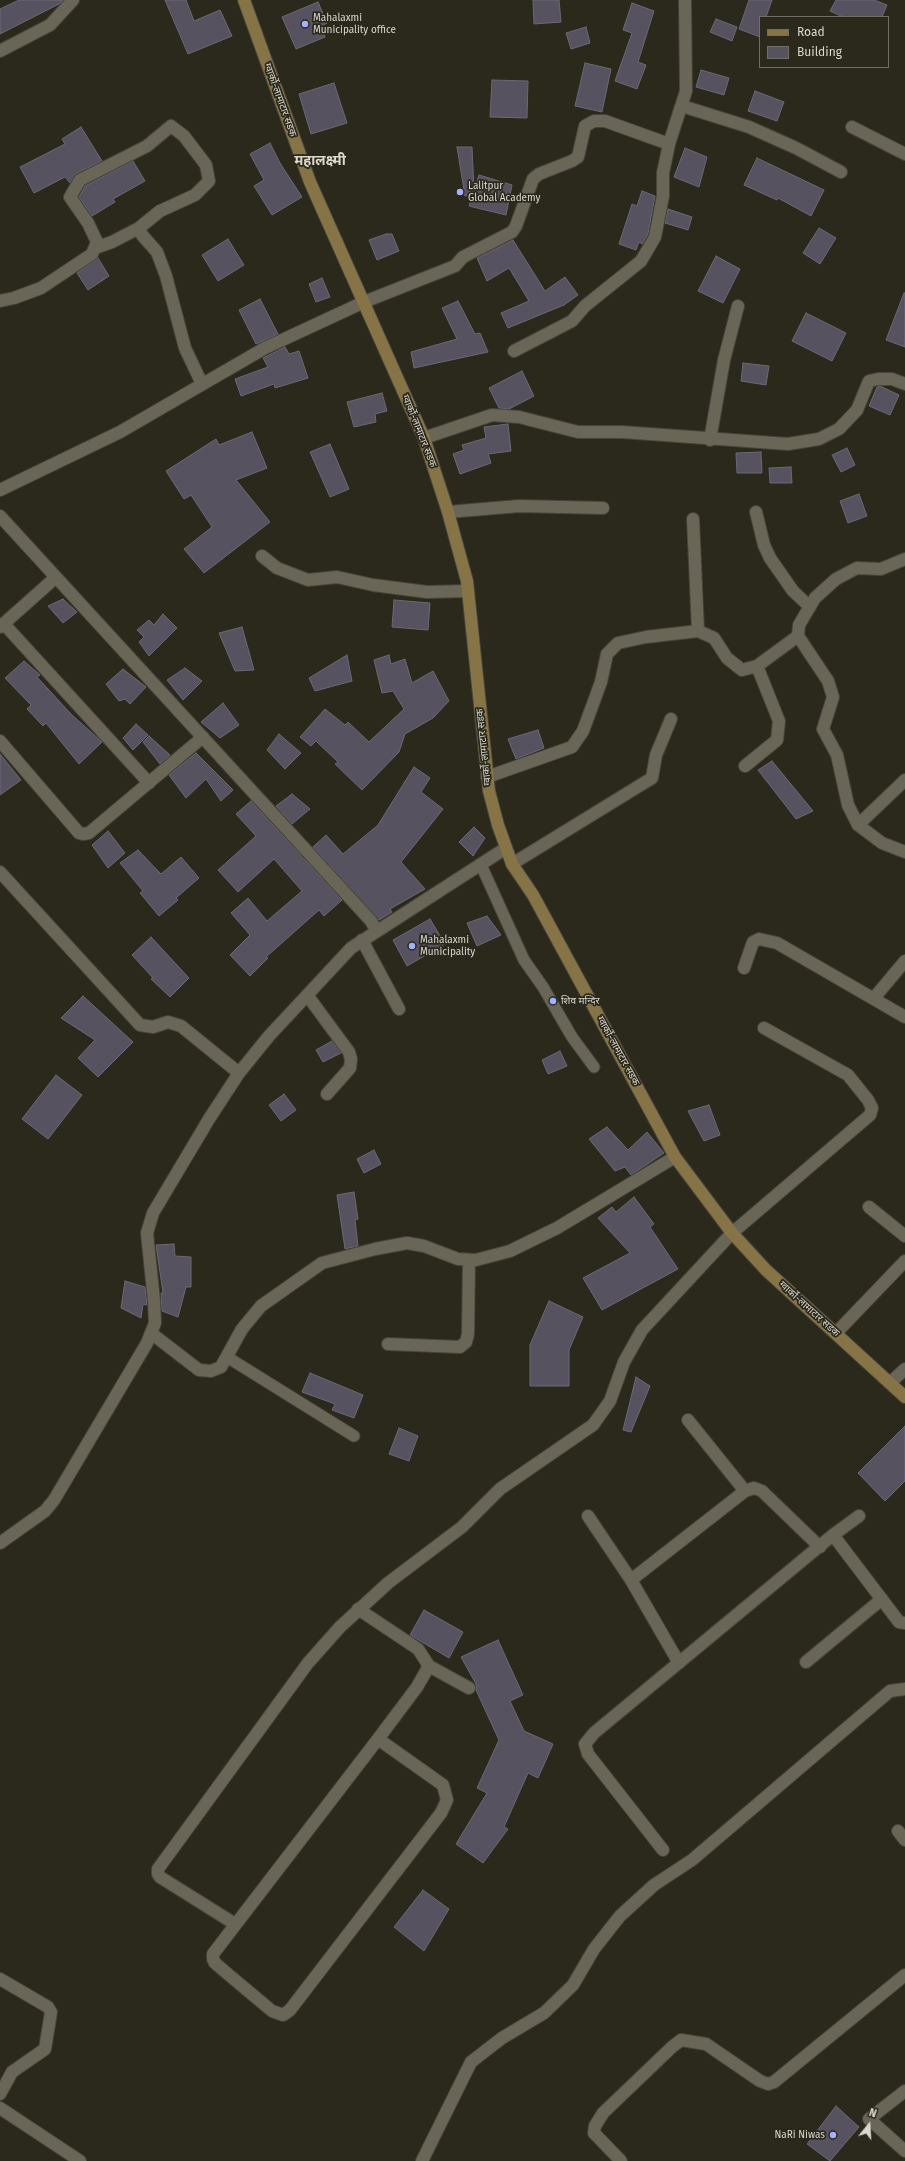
<!DOCTYPE html>
<html>
<head>
<meta charset="utf-8">
<style>
	body { margin:0 }
	#map { position:relative; width:905px; height:2161px; overflow:hidden; background:#2b281c; font-family:"Fira Sans",sans-serif }
	canvas { display:block }
	.legend { position:absolute; left:759px; top:16px; width:130px; height:52px; box-sizing:border-box; background:#2b281c; border:1px solid #716e64; margin:0; padding:5px 7px; list-style:none; font-size:12px; color:#dad8d0 }
	.legend li { display:flex; align-items:center; gap:8px; height:20px }
	.legend b { width:20px; border:1px solid #716e64 }
	.north { position:absolute; left:849px; top:2105px; width:40px; height:40px; -webkit-text-stroke:3px #2b281c; paint-order:stroke; rotate:18deg; font-size:11px; font-weight:700; line-height:16px; text-align:center; color:#dad8d0 }
	.north::after { content:''; display:block; margin:auto; width:14px; height:18px; background:#dad8d0; clip-path:polygon(50% 0,100% 100%,50% 72%,0 100%) }
</style>
</head>
<body>
<div id="map">
<canvas width="905" height="2161"></canvas>
<ul class="legend">
<li><b style="height:5px;background:#867447"></b>Road</li>
<li><b style="height:11px;background:#56525f"></b>Building</li>
</ul>
<div class="north">N</div>
</div>
<script>
const ctx = document.querySelector('canvas').getContext('2d');
ctx.lineJoin = 'round';
function fill(path, color) {
  ctx.fillStyle = color;
  ctx.fill(path, 'evenodd');
}
function shape(rows) {
  const path = new Path2D();
  for (const r of rows) {
    path.moveTo(r[0], r[1]);
    for (let i = 2; i < r.length; i += 2) path.lineTo(r[i], r[i + 1]);
  }
  return path;
}
function stroke(path, color, width, dash) {
  ctx.strokeStyle = color;
  ctx.lineWidth = width;
  ctx.lineCap = dash ? 'butt' : 'round';
  ctx.setLineDash(dash || []);
  ctx.stroke(path);
}
function label(font, color, halo, rows, align = 'center') {
  ctx.font = font + ' "Fira Sans","Noto Sans Devanagari",sans-serif';
  ctx.lineWidth = 3.5;
  ctx.setLineDash([]);
  ctx.textBaseline = 'middle';
  ctx.strokeStyle = halo;
  ctx.fillStyle = color;
  for (const [text, x, y, turn = 0] of rows) {
    ctx.save();
    ctx.translate(x, y);
    ctx.rotate((+turn || 0) * Math.PI / 180);
    ctx.textAlign = isNaN(turn) ? turn : align;
    if (halo) ctx.strokeText(text, 0, 0);
    ctx.fillText(text, 0, 0);
    ctx.restore();
  }
}
const building = shape([
	[19,0,63,0,59,4,0,34,0,9,19,0],
	[165,0,186,0,194,21,220,10,232,36,188,54,165,0],
	[533,0,559,0,561,22,534,24,533,0],
	[749,0,772,0,766,17,760,17,760,37,739,29,749,0],
	[836,0,874,0,887,5,882,17,843,17,830,11,836,0],
	[318,2,327,23,321,26,325,37,296,49,282,17,318,2],
	[632,3,654,11,638,62,646,65,637,89,615,81,632,33,623,30,632,3],
	[716,19,737,27,732,41,710,32,716,19],
	[586,27,590,43,571,49,566,33,586,27],
	[585,63,611,69,602,112,575,106,585,63],
	[701,70,729,78,724,95,696,87,701,70],
	[492,80,528,81,527,118,490,117,492,80],
	[334,83,347,123,311,134,299,94,334,83],
	[755,91,784,102,777,121,748,111,755,91],
	[81,127,102,161,77,173,70,183,65,177,34,193,20,167,65,144,62,139,81,127],
	[270,143,280,163,302,197,272,215,254,186,264,180,250,154,270,143],
	[457,147,472,147,474,190,479,175,512,185,506,215,469,206,473,195,465,196,457,147],
	[685,148,707,157,699,187,674,177,685,148],
	[757,158,824,190,811,216,778,198,777,200,744,185,757,158],
	[133,161,145,181,113,199,115,202,92,216,79,197,85,186,133,161],
	[642,191,655,196,648,234,642,244,639,242,636,250,619,244,632,204,637,206,642,191],
	[668,209,692,217,688,230,665,223,668,209],
	[819,228,836,238,820,264,803,253,819,228],
	[386,234,392,234,399,251,377,260,369,240,386,234],
	[228,239,244,265,218,281,202,255,228,239],
	[513,240,545,291,565,277,578,295,564,305,508,328,501,313,529,301,509,268,487,281,477,258,513,240],
	[716,256,740,269,723,303,698,291,716,256],
	[98,258,109,276,88,290,77,273,98,258],
	[322,278,330,297,316,302,309,284,322,278],
	[904,293,905,293,905,347,886,340,904,293],
	[260,299,278,334,256,344,239,310,260,299],
	[458,301,475,334,480,333,488,352,414,368,411,352,457,339,442,308,458,301],
	[806,313,846,333,832,361,792,341,806,313],
	[285,347,289,354,299,351,308,378,275,388,274,384,241,396,235,379,268,367,263,358,285,347],
	[743,363,769,366,766,385,741,381,743,363],
	[522,371,534,396,509,409,499,408,489,388,522,371],
	[880,386,899,395,890,415,869,406,877,387,880,386],
	[382,393,387,411,375,414,376,422,354,427,347,402,382,393],
	[508,424,511,451,488,454,491,463,460,474,453,454,464,450,462,445,486,438,484,427,508,424],
	[252,432,267,468,236,480,270,522,204,573,184,549,212,527,191,495,184,499,166,471,216,439,219,445,252,432],
	[330,444,349,489,330,497,310,452,330,444],
	[847,448,855,465,841,472,832,455,847,448],
	[761,452,762,473,737,473,736,453,761,452],
	[791,467,792,483,770,483,769,468,791,467],
	[859,494,867,516,848,523,840,501,859,494],
	[63,599,77,612,63,623,48,606,63,599],
	[394,600,430,603,428,630,392,627,394,600],
	[163,614,177,628,149,656,139,642,144,637,137,630,149,620,154,625,163,614],
	[242,627,254,670,235,671,219,633,242,627],
	[347,655,352,681,315,691,309,678,347,655],
	[389,655,391,664,405,659,412,683,433,671,449,701,433,718,405,734,399,752,362,790,335,764,338,762,316,741,311,746,300,737,325,709,345,725,348,722,369,742,404,709,393,691,382,693,374,660,389,655],
	[24,661,40,675,37,677,71,714,102,742,79,764,46,723,43,726,27,709,31,705,5,678,24,661],
	[185,668,202,681,183,700,167,680,185,668],
	[123,669,146,687,130,704,125,699,119,701,106,684,123,669],
	[223,703,239,725,220,738,201,722,223,703],
	[136,724,148,735,133,750,123,738,136,724],
	[538,730,544,748,516,759,508,739,538,730],
	[279,734,301,753,285,769,267,750,279,734],
	[149,736,170,755,160,764,143,742,149,736],
	[196,753,233,790,221,801,206,779,186,798,169,775,196,753],
	[0,754,21,780,0,795,0,754],
	[772,761,813,811,796,819,758,770,772,761],
	[414,767,430,778,421,792,443,809,401,862,425,889,390,909,392,912,379,920,313,847,326,835,343,854,378,825,414,767],
	[292,794,310,809,292,824,276,806,292,794],
	[251,801,342,900,324,916,319,910,266,957,268,958,250,976,230,955,250,935,231,913,248,898,267,921,302,891,274,859,238,892,218,870,256,836,236,814,251,801],
	[474,827,485,838,473,856,459,842,474,827],
	[108,831,125,853,108,868,92,845,108,831],
	[138,850,161,874,181,857,199,878,176,898,178,900,159,916,140,893,143,891,120,863,138,850],
	[487,916,501,935,477,946,467,923,487,916],
	[430,919,445,944,407,966,393,940,430,919],
	[151,937,189,978,170,997,151,979,153,978,132,955,151,937],
	[83,996,133,1042,98,1077,78,1058,95,1040,61,1018,83,996],
	[332,1041,341,1053,323,1062,316,1050,332,1041],
	[560,1051,567,1066,548,1074,542,1060,560,1051],
	[56,1075,82,1095,48,1139,22,1119,56,1075],
	[284,1094,296,1110,281,1121,269,1105,284,1094],
	[709,1105,720,1135,704,1141,688,1111,709,1105],
	[607,1127,628,1150,647,1132,664,1153,631,1175,625,1167,615,1171,589,1139,607,1127],
	[374,1150,381,1164,364,1173,357,1159,374,1150],
	[354,1192,358,1219,355,1220,358,1246,345,1249,337,1195,354,1192],
	[634,1197,654,1224,650,1227,678,1269,602,1310,583,1278,630,1253,598,1218,612,1207,616,1212,634,1197],
	[174,1244,175,1256,191,1257,191,1287,186,1287,178,1317,162,1311,161,1293,163,1293,156,1245,174,1244],
	[125,1281,145,1287,147,1305,143,1304,141,1318,121,1308,125,1281],
	[549,1301,583,1317,569,1350,569,1386,530,1386,530,1345,549,1301],
	[310,1373,363,1395,354,1418,332,1410,335,1404,302,1392,310,1373],
	[636,1377,650,1386,631,1432,623,1430,636,1377],
	[905,1426,905,1481,885,1501,858,1473,905,1426],
	[399,1428,418,1436,409,1461,389,1454,399,1428],
	[424,1610,463,1632,449,1658,410,1635,424,1610],
	[498,1640,523,1695,510,1701,524,1731,553,1744,538,1778,528,1773,504,1827,508,1829,483,1863,456,1844,487,1793,477,1788,499,1740,476,1690,476,1684,461,1657,498,1640],
	[423,1890,449,1909,424,1951,394,1927,423,1890],
	[836,2106,859,2127,830,2161,807,2144,836,2106]
]);
fill(building, '#56525f');
stroke(building, '#6c6876', 1);
const lane = shape([
	[481,865,524,960,543,987,572,1037,594,1067],
	[227,1357,354,1436]
]);
const street = shape([
	[0,51,50,25,73,0],
	[682,106,749,127,796,148,841,172],
	[852,127,905,154],
	[139,228,142,235,157,252,166,276,185,348,202,384],
	[0,301,14,298,41,288,92,254,97,242,88,223,70,197,80,180,147,146,171,126,184,136,206,165,209,181,195,195,160,211,139,228,112,242,95,248],
	[514,351,572,321,585,306,641,261,655,237,663,196,663,173,669,144,686,91,685,0],
	[424,438,492,415,519,417,578,432,622,432,788,444,819,439,839,429,857,410,869,381,878,379,892,379,905,384],
	[710,440,724,360,738,306],
	[0,490,120,432,265,348,364,302,455,266,463,257,512,232,516,226,533,179,539,174,572,161,578,157,585,126,594,121,605,121,669,144],
	[448,512,519,506,603,508],
	[756,512,764,545,770,558,793,591,810,607],
	[0,516,371,921,376,930],
	[693,519,698,631],
	[262,556,277,568,308,580,337,577,373,585,427,592,468,591],
	[905,559,881,569,857,568,836,579,815,598,799,625,798,636,828,681,833,697,823,729,837,755,848,805,858,825,882,843,905,852],
	[4,624,149,783],
	[0,627,55,578],
	[0,741,79,833,83,834,89,833,203,737],
	[745,766,777,740,779,721,757,666],
	[487,777,572,747,583,731,601,682,607,654,618,643,646,637,698,631,714,638,727,658,742,670,757,666,798,636],
	[858,825,905,780],
	[512,864,652,778,656,755,671,719],
	[0,872,140,1025,153,1027,168,1022,181,1026,239,1073],
	[362,940,399,1009],
	[744,968,753,942,759,939,777,943,905,1017],
	[307,995,349,1052,351,1059,350,1068,327,1094],
	[874,998,905,961],
	[869,1207,905,1236],
	[151,1333,199,1370,211,1371,221,1367,242,1329,261,1306,322,1263,375,1249,407,1243,424,1246,458,1259,476,1260,510,1251,557,1228,675,1157],
	[836,1333,905,1261],
	[388,1344,460,1347,466,1342,468,1334,469,1260],
	[890,1383,905,1369],
	[688,1420,745,1491],
	[588,1516,631,1580,679,1663],
	[833,1535,859,1516],
	[0,1543,45,1511,54,1500,147,1343,155,1323,154,1301,147,1233,153,1213,209,1119,239,1073,269,1036,351,948,506,848],
	[631,1580,745,1491,754,1488,762,1491,820,1547],
	[358,1609,418,1649,429,1666,469,1688],
	[806,1662,882,1599],
	[378,1739,443,1785,447,1800,441,1813,290,2010,283,2015,272,2011,229,1975,215,1963,213,1959,213,1954,378,1739,417,1687,429,1666],
	[898,1831,905,1840],
	[663,1850,588,1754,585,1744,594,1733,833,1535,899,1622,905,1623],
	[235,1924,160,1877,158,1874,158,1869,308,1663,340,1627,388,1583,462,1527,500,1489,593,1425,610,1401,624,1362,642,1330,732,1233,870,1115,872,1108,868,1100,848,1075,764,1028],
	[0,1979,48,2007,51,2012,45,2049,12,2072,0,2094],
	[905,2091,869,2119,905,2151],
	[0,2108,80,2161],
	[422,2161,471,2062,502,2038,544,2013,573,1985,594,1949,620,1916,654,1885,692,1860,890,1691,905,1689],
	[621,2161,594,2133,595,2126,603,2113,672,2047,681,2040,706,2044,760,2081,768,2084,774,2082,905,1975]
]);
const secondary = shape([
	[244,0,310,182,424,438,448,512,467,581,489,791,498,825,512,864,533,895,675,1157,732,1233,766,1270,905,1397]
]);
stroke(lane, '#47453b', 13);
stroke(street, '#47453b', 14);
stroke(secondary, '#47453b', 14);
stroke(lane, '#696658', 11);
stroke(street, '#696658', 12);
stroke(secondary, '#867447', 12);
for (const [x, y, r, color] of [
	[305,24,4,"#a4b2fc"],
	[460,192,4,"#a4b2fc"],
	[412,946,4,"#a4b2fc"],
	[553,1001,4,"#a4b2fc"],
	[833,2135,4,"#a4b2fc"]
]) {
  const dot = new Path2D();
  dot.arc(x, y, r, 0, 2 * Math.PI);
  ctx.fillStyle = color;
  ctx.fill(dot);
  stroke(dot, '#2b281c', 1.5);
}
label('10px', '#dad8d0', '#2b281c', [
	["Mahalaxmi",313,18],
	["Municipality office",313,30],
	["Lalitpur",468,186],
	["Global Academy",468,198],
	["Mahalaxmi",420,940],
	["Municipality",420,952],
	["शिव मन्दिर",561,1001],
	["NaRi Niwas",825,2135,"right"]
], 'left');
label('10px', '#dad8d0', '#2b281c', [
	["ग्वार्को-लामाटार सडक",280,100,70],
	["ग्वार्को-लामाटार सडक",419,431,68],
	["ग्वार्को-लामाटार सडक",484,747,-96],
	["ग्वार्को-लामाटार सडक",618,1051,61],
	["ग्वार्को-लामाटार सडक",809,1309,42]
]);
label('bold 14px', '#ddd9c9', '#2b281c', [
	["महालक्ष्मी",320,161]
]);
</script>
</body>
</html>
